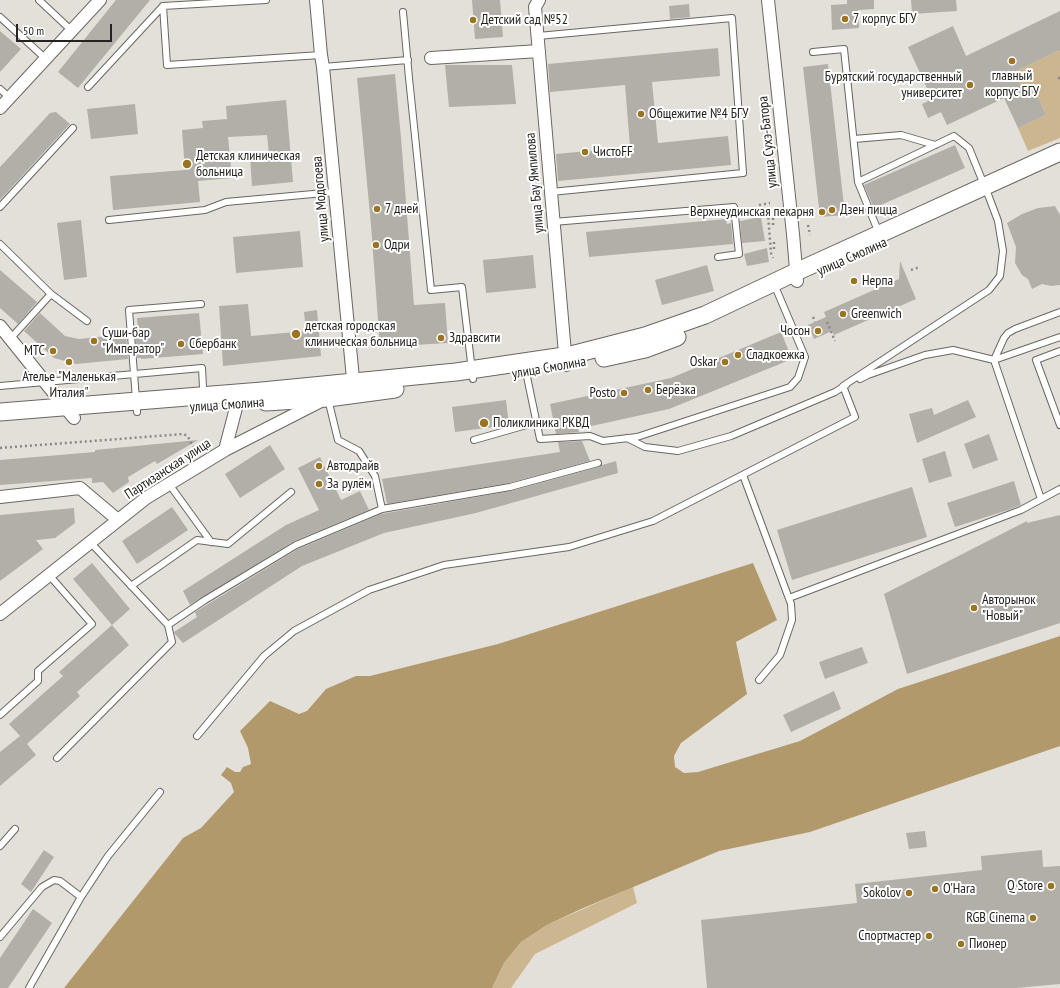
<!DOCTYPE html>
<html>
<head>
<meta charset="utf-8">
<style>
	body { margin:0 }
	#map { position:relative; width:1060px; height:988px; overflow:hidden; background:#e3e0da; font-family:"PT Sans Narrow",sans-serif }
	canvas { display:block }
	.scale { position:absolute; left:16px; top:24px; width:96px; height:18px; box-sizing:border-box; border:2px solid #242320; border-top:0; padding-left:5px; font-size:12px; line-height:14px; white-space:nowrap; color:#242320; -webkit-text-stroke:3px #fff; paint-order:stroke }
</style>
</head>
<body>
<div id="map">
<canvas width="1060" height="988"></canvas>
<div class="scale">50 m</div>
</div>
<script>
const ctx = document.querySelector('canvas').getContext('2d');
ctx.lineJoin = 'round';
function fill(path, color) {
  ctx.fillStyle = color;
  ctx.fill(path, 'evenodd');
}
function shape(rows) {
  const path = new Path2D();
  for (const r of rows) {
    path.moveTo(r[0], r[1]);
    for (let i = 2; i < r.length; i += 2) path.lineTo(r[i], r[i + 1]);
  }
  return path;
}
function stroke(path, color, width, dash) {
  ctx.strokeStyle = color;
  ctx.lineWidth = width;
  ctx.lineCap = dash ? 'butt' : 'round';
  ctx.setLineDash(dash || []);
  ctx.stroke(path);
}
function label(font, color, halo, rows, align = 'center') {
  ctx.font = font + ' "PT Sans Narrow",sans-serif';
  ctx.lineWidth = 4;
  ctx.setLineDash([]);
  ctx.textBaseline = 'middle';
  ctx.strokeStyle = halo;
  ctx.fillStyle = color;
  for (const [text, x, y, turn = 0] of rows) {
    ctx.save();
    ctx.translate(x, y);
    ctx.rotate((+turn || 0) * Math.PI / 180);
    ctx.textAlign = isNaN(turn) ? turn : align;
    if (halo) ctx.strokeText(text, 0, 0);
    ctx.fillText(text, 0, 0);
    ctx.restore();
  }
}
fill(shape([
	[1060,50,1060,138,1028,151,1018,128,1046,115,1035,90,1025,95,1014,72],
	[633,887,637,903,535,954,511,988,492,988,504,963,521,942,547,925]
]), '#ccb68f');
fill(shape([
	[753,563,777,620,736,642,747,694,681,743,674,756,675,767,684,773,698,772,800,741,898,689,1060,636,1060,746,810,832,719,851,581,909,547,925,521,942,504,963,492,988,64,988,183,838,201,828,234,792,231,783,221,775,227,767,235,772,240,772,243,767,251,764,248,748,240,731,270,701,299,714,307,711,326,689,356,676,370,676,498,644]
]), '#b2996c');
fill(shape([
	[116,0,150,0,78,88,58,72],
	[472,0,500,0,503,37,475,39],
	[847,0,874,0,874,9,858,10,859,28,832,30,831,5,847,4],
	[911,0,956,0,957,11,912,14],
	[689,4,690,17,670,19,669,6],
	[1060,11,1060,50,1014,72,1025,95,1035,90,1046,115,1018,128,1004,98,947,125,941,112,928,118,922,104,932,99,908,47,953,26,966,56],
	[0,31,21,49,0,72],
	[718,48,720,76,652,82,658,143,728,136,731,165,558,181,556,154,630,147,625,85,550,92,548,64],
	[828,64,845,215,820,217,803,67],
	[445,65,512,65,516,104,449,107],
	[395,74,401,138,414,305,445,303,448,343,380,347,371,225,357,78],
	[286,100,293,182,252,186,250,156,269,155,267,135,228,137,232,178,198,181,200,202,113,210,110,176,185,170,182,130,203,128,202,121,227,119,226,106],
	[135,104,138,134,91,139,87,109],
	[56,112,70,124,0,200,0,167,50,113],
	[955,145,965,168,874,208,864,185],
	[1055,206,1060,215,1060,285,1051,286,1042,284,1032,289,1028,279,1022,275,1015,263,1016,247,1007,223,1022,214,1038,208],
	[761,217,765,241,742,243,740,221],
	[726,219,727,224,731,223,733,244,589,257,586,232],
	[81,220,87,277,64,280,57,223],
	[300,231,303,267,236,273,233,237],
	[767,248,769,262,747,266,744,254],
	[533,255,536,288,486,293,483,260],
	[900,261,916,299,834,335,832,331,814,339,808,325,826,317,824,312,899,279],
	[707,265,714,291,662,305,655,280],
	[0,270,37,302,18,324,0,308],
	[248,304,251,336,306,331,304,312,317,310,321,356,223,366,219,306],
	[40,313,65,336,79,339,126,334,128,359,76,364,54,358,24,331],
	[199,313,203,354,141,359,141,358,137,358,135,333,138,333,137,318],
	[781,332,792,359,669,409,578,429,579,432,556,434,550,404,671,378],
	[506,400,509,425,455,432,452,407],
	[968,400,976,417,917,443,909,414,932,408,934,415],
	[989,434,998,460,973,469,964,444],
	[198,440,157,464,155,461,128,477,129,482,113,493,103,482,92,483,92,478,0,485,0,460,95,452,95,450],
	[582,441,590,461,509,483,387,504,382,479,560,452,558,442],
	[270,445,285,469,240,498,225,474],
	[945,451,952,476,929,483,922,459],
	[320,457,341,500,360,491,369,510,294,541,190,605,183,591,286,525,319,510,298,468],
	[616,461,618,473,476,513,384,533,302,566,183,643,175,634,174,632,197,617,195,612,298,549,381,514,511,491,599,467,602,465],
	[1014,481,1021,505,1008,510,955,527,947,503],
	[912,487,927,537,792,580,777,530],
	[172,507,188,530,137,564,122,541],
	[74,508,75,523,55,538,36,540,43,549,0,581,0,515],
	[1060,515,1060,623,907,674,884,594,1027,521,1027,523],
	[92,563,130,609,112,625,73,579],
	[112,625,129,645,77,692,80,696,27,744,36,755,0,786,0,752,20,736,9,724,63,676,59,672],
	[862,647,868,663,825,679,819,662],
	[834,691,841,709,791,732,783,715],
	[925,831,927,847,909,849,906,833],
	[44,850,54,857,31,892,21,884],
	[1042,850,1043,867,1060,866,1060,984,1016,988,707,988,701,920,857,903,855,884,982,870,981,856],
	[33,909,52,923,8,988,0,988,0,958]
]), '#b2aea8');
const lane = shape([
	[39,0,72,31],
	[163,6,167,65,321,55],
	[403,12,409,78,431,290,462,287,473,379],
	[0,17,46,59],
	[538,36,732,18,743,173,551,192],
	[323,67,408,60],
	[88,87,163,6,266,0],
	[0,89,10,98],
	[854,139,901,135,935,145],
	[858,182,883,243],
	[0,207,73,128],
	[109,220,205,210,226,202,335,192],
	[553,222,734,207,739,254,718,257],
	[0,244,51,294,87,321],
	[10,339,51,294],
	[1060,351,1036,360,1060,425],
	[526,372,540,439,590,436,603,441,637,437,790,387,798,378,805,357,777,291],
	[860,379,868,375,925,355,953,350,994,360,1060,337],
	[0,386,202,368,204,407],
	[328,399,338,440,359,451,375,476,382,509],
	[137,412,129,310,201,304],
	[627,438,645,447,678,451,731,436,835,392,846,385],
	[474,440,537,422],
	[743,475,791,604,792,620,780,655,759,680],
	[169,484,211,542],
	[1041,499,994,360,1004,338,1008,333,1015,329,1060,312],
	[90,542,168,625,205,600,296,545,382,509,510,487,598,463],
	[131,586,197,540,228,544,291,492],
	[789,598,1021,510,1060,489],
	[0,715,38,681,38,671,92,624,49,575],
	[197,736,264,656,294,631,369,590,444,565,569,547,653,521,855,417,843,386,989,290,1000,276,1003,251,998,221,989,197,969,148,954,136,858,182,844,49,813,52],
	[57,758,172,642,168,625],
	[0,846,15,829],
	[0,937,42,887,54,880,60,881,81,897],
	[29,988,81,897,108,856,160,792]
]);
const street = shape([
	[316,0,321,55,323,67,354,389],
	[539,0,535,7,566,365],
	[768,0,793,234,797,281],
	[431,58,539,51],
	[0,108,100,0],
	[0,326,74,418],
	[225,450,237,404],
	[0,497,80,488,118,520],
	[0,614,146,498,225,450,321,401]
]);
const secondary = shape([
	[604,358,645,349,677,337],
	[266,402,328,398,395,389],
	[0,412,262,391,456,372,571,355,645,336,705,315,796,272,1060,152]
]);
stroke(lane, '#6a6762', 8);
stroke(street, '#6a6762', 14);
stroke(secondary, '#6a6762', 19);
stroke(shape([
	[1060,78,1059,78,1060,80],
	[759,205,770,203],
	[770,208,768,215,771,253,773,258],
	[773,218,773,226],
	[808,225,810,235],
	[774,249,774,240],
	[911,270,920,267],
	[813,317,815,322],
	[827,322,835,341],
	[0,448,184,434,188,437,195,450]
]), '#8a8884', 2.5, [2, 3]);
stroke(lane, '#fff', 6);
stroke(street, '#fff', 12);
stroke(secondary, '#fff', 17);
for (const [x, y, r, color] of [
	[845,19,4,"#9a7420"],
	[473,20,4,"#9a7420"],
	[1012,61,4,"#9a7420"],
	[970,85,4,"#9a7420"],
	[641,114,4,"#9a7420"],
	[585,152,4,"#9a7420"],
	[187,164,5,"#9a7420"],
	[377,209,4,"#9a7420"],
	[832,210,4,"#9a7420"],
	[822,212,4,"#9a7420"],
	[376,245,4,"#9a7420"],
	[854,281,4,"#9a7420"],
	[843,314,4,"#9a7420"],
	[818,331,4,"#9a7420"],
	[296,334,5,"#9a7420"],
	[441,338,4,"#9a7420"],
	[94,341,4,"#9a7420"],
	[181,344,4,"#9a7420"],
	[53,351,4,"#9a7420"],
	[738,355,4,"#9a7420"],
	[69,362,4,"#9a7420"],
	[725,362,4,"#9a7420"],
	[648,390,4,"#9a7420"],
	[624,393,4,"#9a7420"],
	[484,423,5,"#9a7420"],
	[319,466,4,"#9a7420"],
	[319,484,4,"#9a7420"],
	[974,608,4,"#9a7420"],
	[1051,886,4,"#9a7420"],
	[935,889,4,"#9a7420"],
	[909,893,4,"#9a7420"],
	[1033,918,4,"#9a7420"],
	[929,936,4,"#9a7420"],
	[961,944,4,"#9a7420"]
]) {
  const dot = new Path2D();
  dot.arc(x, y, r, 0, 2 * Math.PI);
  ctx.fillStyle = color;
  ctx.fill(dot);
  stroke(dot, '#fff', 1.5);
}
label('14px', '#242320', '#fff', [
	["7 корпус БГУ",853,19],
	["Детский сад №52",481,20],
	["главный",1012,76,"center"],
	["корпус БГУ",1012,92,"center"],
	["Бурятский государственный",962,77,"right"],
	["университет",962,93,"right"],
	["Общежитие №4 БГУ",649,114],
	["ЧистоFF",593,152],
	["Детская клиническая",196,156],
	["больница",196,172],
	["7 дней",385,209],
	["Дзен пицца",840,210],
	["Верхнеудинская пекарня",814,212,"right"],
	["Одри",384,245],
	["Нерпа",862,281],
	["Greenwich",851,314],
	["детская городская",305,326],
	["клиническая больница",305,342],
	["Чосон",810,331,"right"],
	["Суши-бар",102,333],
	["\"Император\"",102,349],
	["Здравсити",449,338],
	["Сбербанк",189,344],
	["МТС",45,351,"right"],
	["Сладкоежка",746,355],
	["Oskar",717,362,"right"],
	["Ателье \"Маленькая",69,377,"center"],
	["Италия\"",69,393,"center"],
	["Берёзка",656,390],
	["Posto",616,393,"right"],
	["Поликлиника РКВД",493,423],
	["Автодрайв",327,466],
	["За рулём",327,484],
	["Авторынок",982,600],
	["\"Новый\"",982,616],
	["Q Store",1043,886,"right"],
	["O'Hara",943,889],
	["Sokolov",901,893,"right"],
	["RGB Cinema",1025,918,"right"],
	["Спортмастер",921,936,"right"],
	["Пионер",969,944]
], 'left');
label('14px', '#242320', '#fff', [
	["улица Сухэ-Батора",768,142,-96],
	["улица Бау Ямпилова",535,183,-95],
	["улица Модогоева",321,199,-95],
	["улица Смолина",852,257,-24],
	["улица Смолина",549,368,-10],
	["улица Смолина",227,405,-4],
	["Партизанская улица",168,469,-33]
]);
</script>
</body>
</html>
